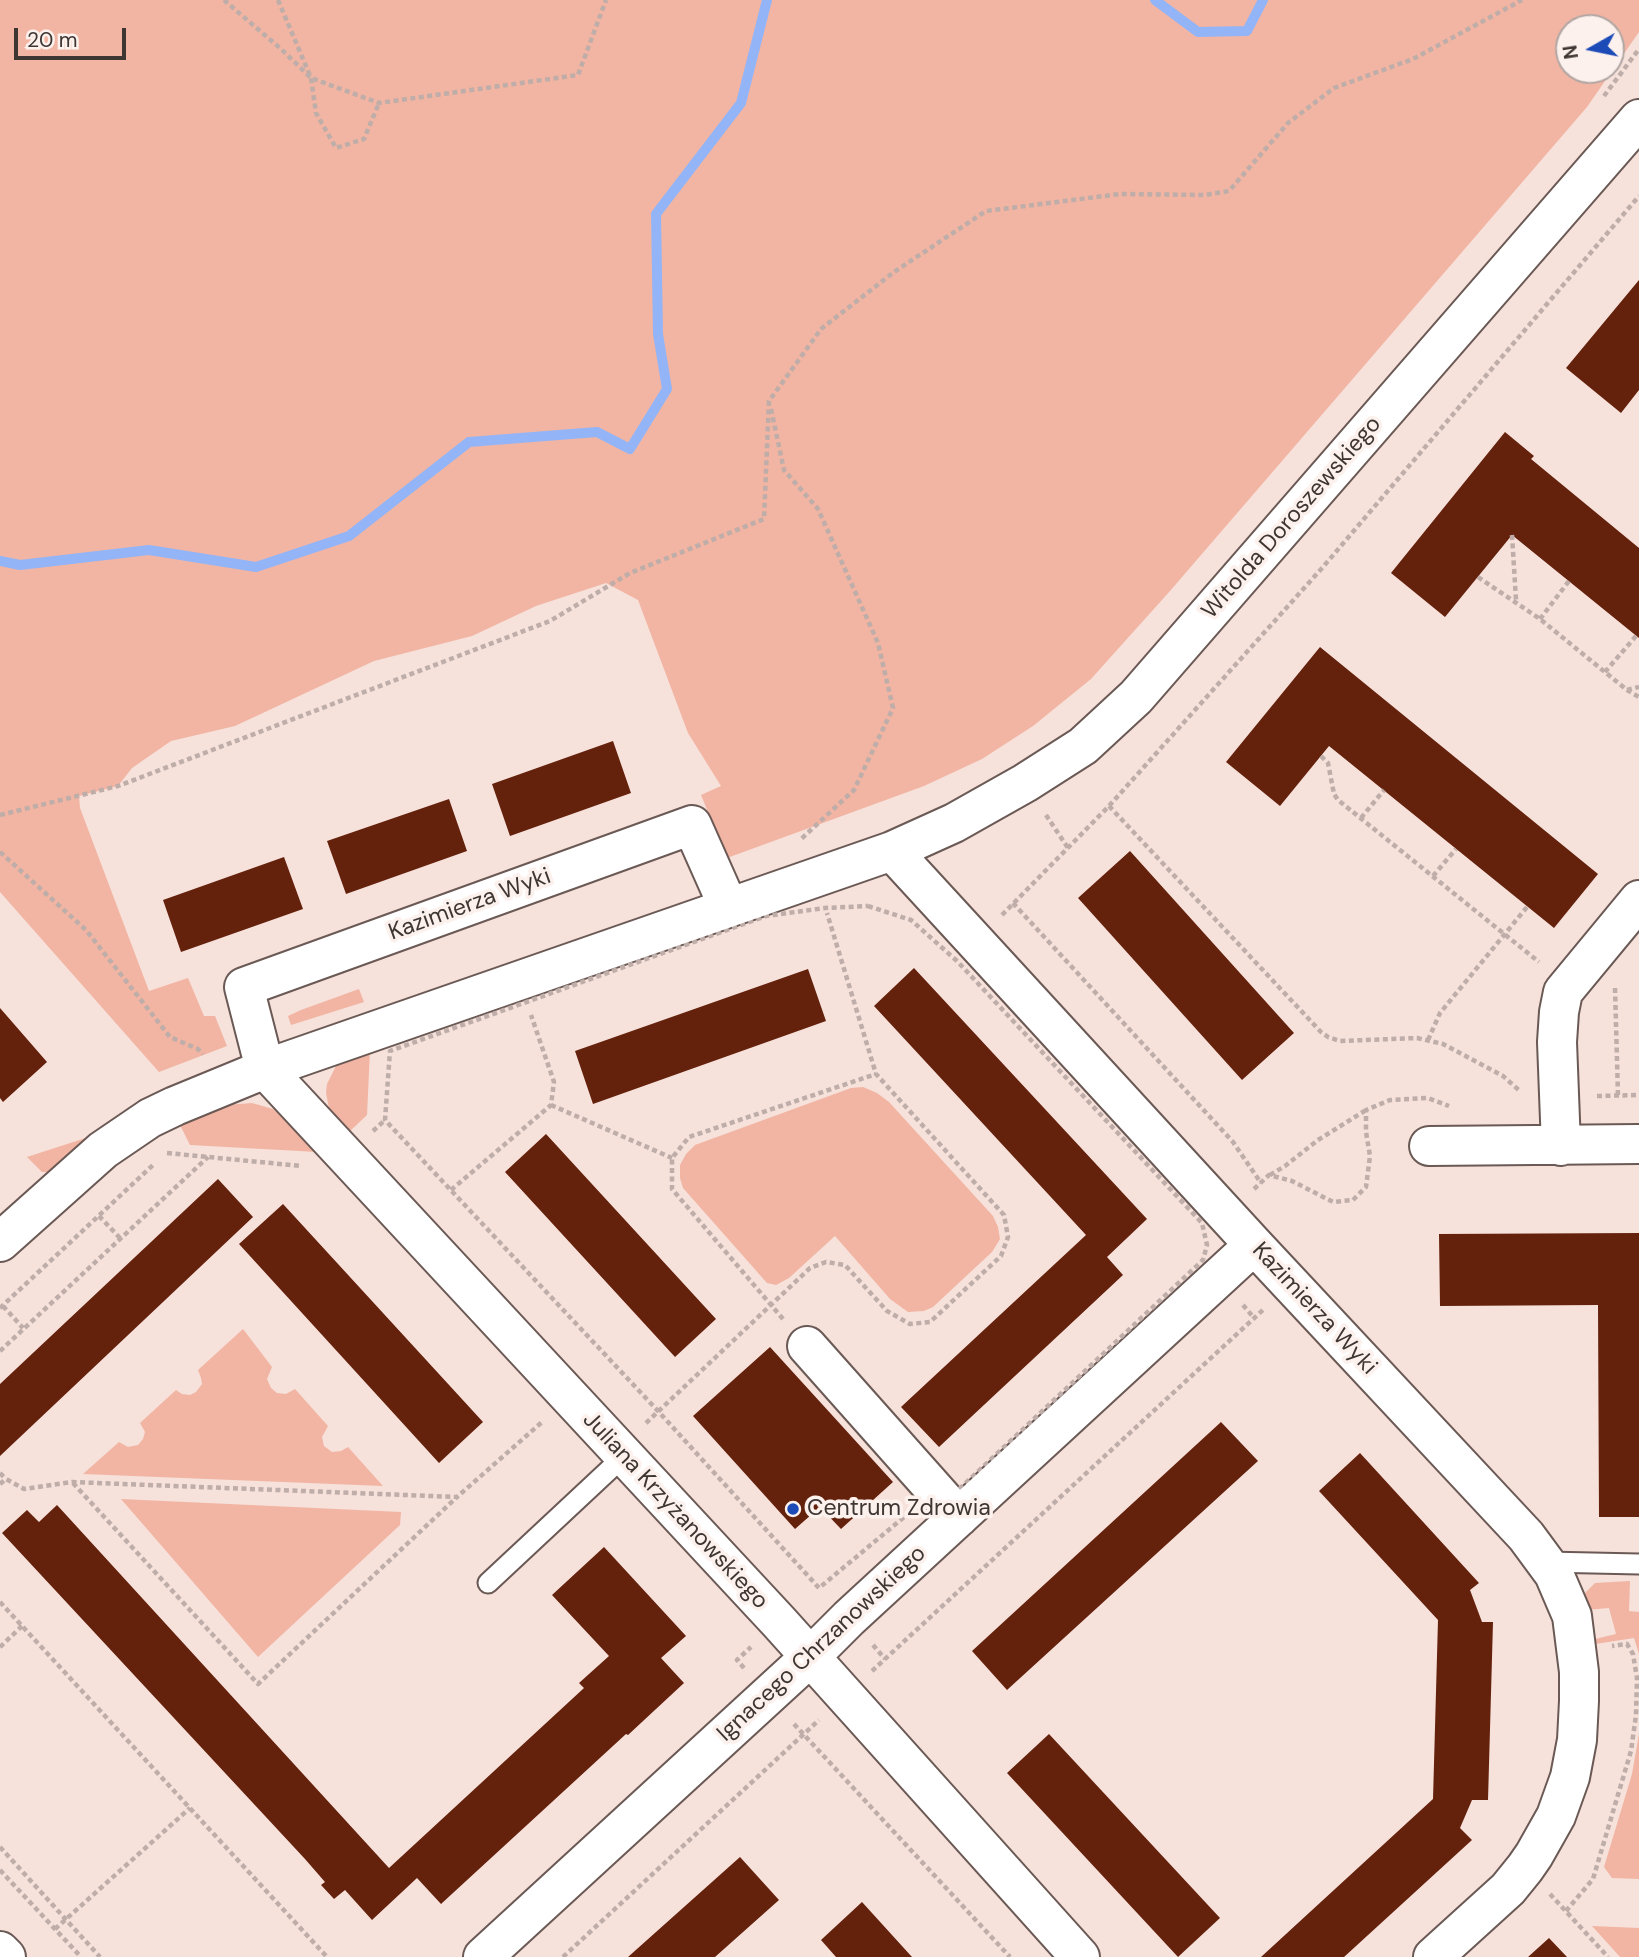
<!DOCTYPE html>
<html>
<head>
<meta charset="utf-8">
<style>
	body { margin:0 }
	#map { position:relative; width:1639px; height:1957px; overflow:hidden; background:#f6e1db; font-family:"DM Sans",sans-serif }
	canvas { display:block }
	.north { position:absolute; left:1555px; top:14px; width:70px; height:70px; box-sizing:border-box; background:#fdf1ed; border:2px solid #b1a6a3; border-radius:50%; rotate:261deg; font-size:19px; font-weight:700; line-height:28px; text-align:center; color:#3e3633 }
	.north::after { content:''; display:block; margin:auto; width:24px; height:32px; background:#1c4bb8; clip-path:polygon(50% 0,100% 100%,50% 72%,0 100%) }
	.scale { position:absolute; left:14px; top:28px; width:112px; height:32px; box-sizing:border-box; border:4px solid #3e3633; border-top:0; padding-left:9px; font-size:21px; line-height:24px; white-space:nowrap; color:#3e3633; -webkit-text-stroke:5px #fdf1ed; paint-order:stroke }
</style>
</head>
<body>
<div id="map">
<canvas width="1639" height="1957"></canvas>
<div class="north">N</div>
<div class="scale">20 m</div>
</div>
<script>
const ctx = document.querySelector('canvas').getContext('2d');
ctx.lineJoin = 'round';
function fill(path, color) {
  ctx.fillStyle = color;
  ctx.fill(path, 'evenodd');
}
function shape(rows) {
  const path = new Path2D();
  for (const r of rows) {
    path.moveTo(r[0], r[1]);
    for (let i = 2; i < r.length; i += 2) path.lineTo(r[i], r[i + 1]);
  }
  return path;
}
function stroke(path, color, width, dash) {
  ctx.strokeStyle = color;
  ctx.lineWidth = width;
  ctx.lineCap = dash ? 'butt' : 'round';
  ctx.setLineDash(dash || []);
  ctx.stroke(path);
}
function label(font, color, halo, rows, align = 'center') {
  ctx.font = font + ' "DM Sans",sans-serif';
  ctx.lineWidth = 7;
  ctx.setLineDash([]);
  ctx.textBaseline = 'middle';
  ctx.strokeStyle = halo;
  ctx.fillStyle = color;
  for (const [text, x, y, turn = 0] of rows) {
    ctx.save();
    ctx.translate(x, y);
    ctx.rotate((+turn || 0) * Math.PI / 180);
    ctx.textAlign = isNaN(turn) ? turn : align;
    if (halo) ctx.strokeText(text, 0, 0);
    ctx.fillText(text, 0, 0);
    ctx.restore();
  }
}
fill(shape([
	[0,0,1639,0,1639,32,1587,107,1170,591,1091,679,1033,726,982,759,924,786,727,858,701,795,721,786,688,733,638,600,606,583,536,606,472,636,374,661,235,726,171,741,132,768,118,786,79,796,80,808,149,991,188,978,204,1016,215,1016,227,1046,159,1072,0,892],
	[1569,28,1611,28,1611,70,1569,70],
	[359,989,364,1002,291,1025,288,1016,301,1010],
	[370,1050,367,1115,349,1132,329,1108,326,1093,327,1084,338,1062],
	[863,1087,877,1093,889,1102,993,1216,998,1227,1000,1239,992,1252,933,1307,924,1311,908,1312,890,1299,835,1236,789,1278,776,1285,767,1283,683,1188,680,1178,680,1165,686,1154,695,1145,851,1088],
	[252,1103,273,1109,295,1126,317,1152,190,1145,180,1125,226,1105],
	[101,1133,50,1172,42,1172,27,1157],
	[243,1329,272,1367,267,1379,271,1388,277,1393,286,1394,295,1389,328,1426,322,1437,324,1446,332,1452,341,1451,348,1447,383,1486,83,1474,119,1442,128,1447,138,1445,143,1439,145,1432,140,1423,176,1390,182,1394,190,1395,196,1392,202,1384,201,1378,198,1370],
	[121,1499,401,1512,400,1525,258,1657],
	[1630,1581,1629,1611,1639,1612,1639,1654,1634,1638,1589,1645,1591,1640,1616,1634,1609,1608,1586,1610,1583,1595,1595,1583],
	[1639,1734,1639,1879,1612,1878,1604,1867,1632,1774],
	[1592,1926,1639,1928,1639,1957,1620,1957]
]), '#f2b5a3');
stroke(shape([
	[1155,0,1198,32,1247,31,1263,0],
	[0,561,20,565,149,550,256,567,349,536,469,442,597,432,630,449,667,389,658,334,656,214,741,103,767,0]
]), '#93b5f7', 10);
fill(shape([
	[1639,280,1639,390,1621,413,1566,368],
	[1505,432,1534,456,1531,459,1639,548,1639,638,1512,535,1445,617,1391,573],
	[1320,647,1598,874,1554,928,1329,746,1280,806,1226,762],
	[613,741,631,793,510,836,492,784],
	[449,799,467,851,346,894,327,841],
	[1130,851,1294,1033,1242,1080,1078,898],
	[284,857,303,909,181,952,163,900],
	[914,968,1147,1219,1107,1257,1123,1275,939,1447,901,1407,1086,1235,874,1006],
	[808,969,826,1021,593,1104,575,1051],
	[0,1008,47,1062,3,1102,0,1098],
	[546,1134,716,1319,675,1357,505,1172],
	[218,1179,253,1217,0,1456,0,1384],
	[283,1204,483,1422,439,1463,239,1244],
	[1639,1233,1639,1517,1599,1517,1598,1305,1440,1306,1439,1234],
	[770,1347,893,1482,841,1529,820,1507,795,1529,693,1416],
	[1221,1422,1258,1461,1007,1690,972,1651],
	[1360,1453,1479,1583,1470,1590,1482,1622,1493,1622,1488,1800,1472,1800,1460,1828,1472,1840,1344,1957,1261,1957,1433,1799,1438,1620,1319,1491],
	[57,1505,389,1868,584,1688,579,1683,609,1656,552,1595,604,1547,686,1636,661,1658,684,1683,628,1735,626,1734,441,1904,417,1878,372,1920,345,1890,334,1899,321,1885,325,1882,305,1859,2,1533,27,1510,39,1522],
	[1049,1734,1220,1918,1178,1957,1007,1773],
	[740,1857,779,1900,715,1957,628,1957],
	[862,1902,912,1957,836,1957,821,1940],
	[1549,1938,1567,1957,1528,1957]
]), '#64210c');
const lane = shape([
	[1546,1562,1639,1564],
	[488,1583,624,1456]
]);
const street = shape([
	[892,851,1254,1245,1526,1536,1554,1574,1572,1616,1579,1672,1579,1701,1577,1740,1570,1777,1556,1816,1534,1855,1525,1868,1508,1889,1433,1957],
	[728,906,692,825,244,987,265,1069,779,1622,1080,1957],
	[1429,1146,1639,1144],
	[1561,1146,1557,1042,1559,1012,1563,992,1639,900],
	[0,1242,103,1150,150,1118,175,1106,265,1069,892,851,954,823,1025,783,1083,746,1136,697,1639,119],
	[807,1346,959,1517],
	[0,1951,6,1957],
	[483,1957,810,1657,849,1618,1254,1245]
]);
stroke(lane, '#6a5954', 23);
stroke(street, '#6a5954', 42);
stroke(shape([
	[224,0,281,49,311,78,379,103,578,75,606,0],
	[278,0,311,78,316,113,336,148,364,139,379,103],
	[1604,96,1639,49],
	[771,409,784,470,818,509,878,643,893,708,854,790,800,840],
	[1512,535,1516,600],
	[1478,577,1540,619,1627,690,1639,697],
	[1540,619,1569,581],
	[1605,672,1636,636],
	[1627,690,1639,687],
	[1321,756,1328,763,1334,794,1338,800,1539,962],
	[1109,806,1321,1032,1328,1037,1340,1041,1417,1038,1443,1044,1503,1076,1521,1092],
	[0,815,118,786,550,621,630,573,764,519,769,401,821,329,894,272,986,211,1120,194,1205,195,1229,191,1288,123,1334,88,1413,59,1522,0],
	[1046,815,1068,848],
	[1361,818,1384,790],
	[0,852,86,930,170,1037,198,1049,203,1054],
	[1433,876,1456,849],
	[1013,903,1233,1142,1261,1183],
	[868,906,911,920,957,961,1202,1223,1207,1245,1203,1260,954,1494,909,1513,819,1588,658,1411,385,1120,390,1051,766,916,825,908,868,906],
	[1002,915,1109,806,1323,567,1639,196],
	[1615,988,1618,1096],
	[1428,1040,1440,1013,1527,907],
	[1597,1096,1639,1095],
	[551,1105,672,1158],
	[373,1131,385,1120],
	[167,1153,301,1166],
	[1270,1175,1285,1166,1318,1140,1366,1110],
	[1254,1189,1269,1175,1292,1181,1333,1202,1353,1200,1366,1187,1370,1156,1366,1132,1366,1110,1390,1100,1428,1098,1449,1106],
	[451,1190,551,1105,554,1082,531,1015],
	[99,1216,120,1238],
	[1243,1305,1254,1318],
	[3,1306,23,1328],
	[0,1308,153,1165],
	[783,1319,672,1189,672,1158,689,1137,876,1074],
	[0,1351,208,1157],
	[646,1423,810,1268,826,1262,845,1265,887,1311,910,1324,930,1322,1001,1256,1008,1237,1004,1215,876,1074,827,913],
	[0,1473,6,1479],
	[73,1483,258,1684,457,1497],
	[0,1484,6,1479,24,1489,72,1482,457,1497,542,1422],
	[0,1602,327,1957],
	[873,1645,885,1659],
	[0,1647,22,1626],
	[744,1668,737,1660,751,1647],
	[872,1671,1264,1309],
	[794,1724,1010,1957],
	[0,1847,100,1957],
	[0,1870,81,1957],
	[1550,1894,1608,1957],
	[1566,1911,1593,1879,1631,1751,1636,1715,1637,1678,1633,1654,1627,1644,1612,1646],
	[55,1929,190,1808],
	[563,1957,819,1720]
]), '#beada8', 4.5, [5, 3.5]);
stroke(lane, '#fff', 19);
stroke(street, '#fff', 38);
for (const [x, y, r, color] of [
	[793,1509,7,"#1c4bb8"]
]) {
  const dot = new Path2D();
  dot.arc(x, y, r, 0, 2 * Math.PI);
  ctx.fillStyle = color;
  ctx.fill(dot);
  stroke(dot, '#fdf1ed', 2.5);
}
label('23px', '#3e3633', '#fdf1ed', [
	["Witolda Doroszewskiego",1292,518,-49],
	["Kazimierza Wyki",470,905,-20],
	["Kazimierza Wyki",1314,1309,47],
	["Juliana Krzyżanowskiego",675,1511,47],
	["Ignacego Chrzanowskiego",822,1644,-43]
]);
label('23px', '#3e3633', '#fdf1ed', [
	["Centrum Zdrowia",807,1509]
], 'left');
</script>
</body>
</html>
